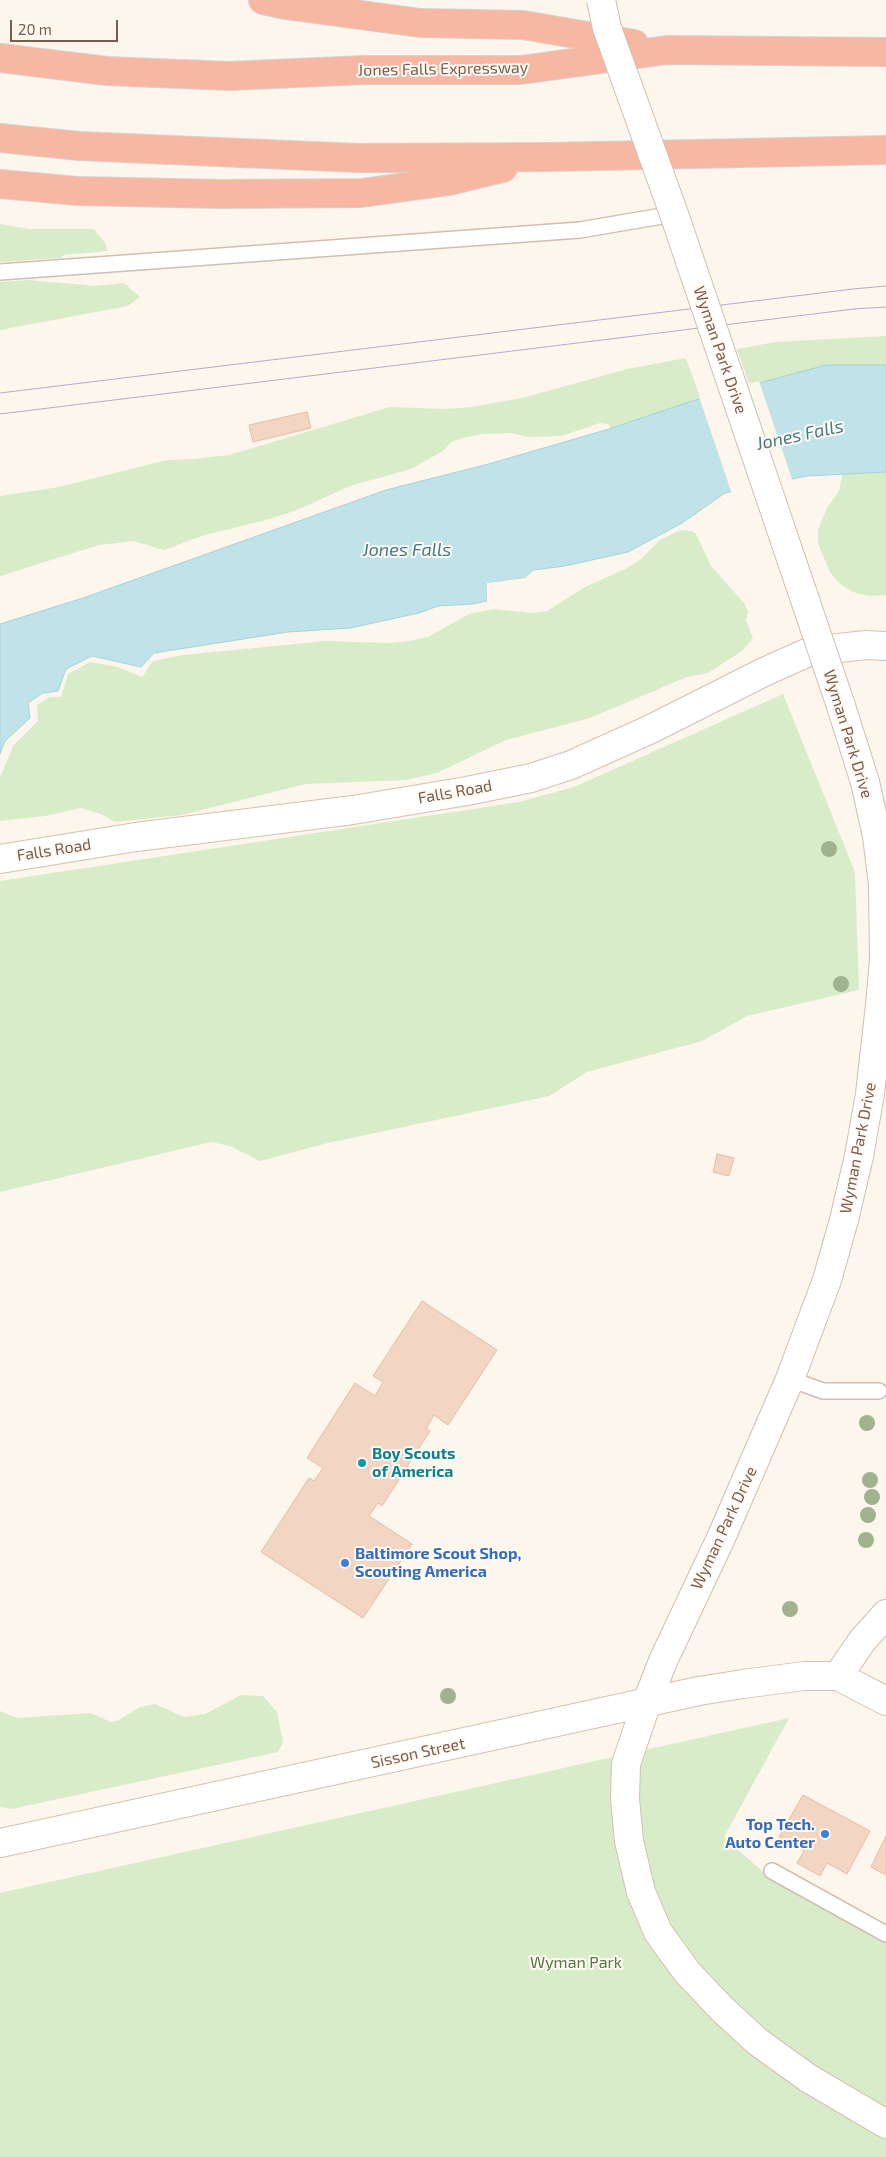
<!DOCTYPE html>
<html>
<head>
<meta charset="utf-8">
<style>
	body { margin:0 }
	#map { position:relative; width:886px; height:2157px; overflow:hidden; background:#fdf6ec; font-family:"Exo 2",sans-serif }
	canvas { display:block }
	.scale { position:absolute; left:10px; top:20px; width:108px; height:22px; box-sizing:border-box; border:2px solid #7a5c4d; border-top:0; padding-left:6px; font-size:15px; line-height:18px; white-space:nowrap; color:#7a5c4d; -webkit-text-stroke:4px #fffaf3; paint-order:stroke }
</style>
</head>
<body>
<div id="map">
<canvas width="886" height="2157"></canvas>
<div class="scale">20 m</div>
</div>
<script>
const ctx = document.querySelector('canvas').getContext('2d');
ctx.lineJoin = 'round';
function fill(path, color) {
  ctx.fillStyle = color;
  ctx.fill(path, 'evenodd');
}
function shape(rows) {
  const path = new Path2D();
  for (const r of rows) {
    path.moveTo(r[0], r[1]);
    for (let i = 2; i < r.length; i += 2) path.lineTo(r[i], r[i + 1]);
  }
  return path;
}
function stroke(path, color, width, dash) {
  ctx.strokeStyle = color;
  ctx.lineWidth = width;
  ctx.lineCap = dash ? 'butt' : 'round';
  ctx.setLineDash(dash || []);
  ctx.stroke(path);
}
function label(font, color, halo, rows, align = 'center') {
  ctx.font = font + ' "Exo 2",sans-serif';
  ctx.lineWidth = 4;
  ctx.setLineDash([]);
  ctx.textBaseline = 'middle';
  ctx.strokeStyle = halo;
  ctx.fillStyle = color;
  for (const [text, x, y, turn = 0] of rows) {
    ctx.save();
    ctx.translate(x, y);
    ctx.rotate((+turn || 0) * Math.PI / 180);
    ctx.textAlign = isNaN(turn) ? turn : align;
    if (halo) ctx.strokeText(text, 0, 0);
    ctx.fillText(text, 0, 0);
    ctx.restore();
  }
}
fill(shape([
	[0,224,29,229,94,229,105,243,108,251,64,255,60,258,0,262],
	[29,280,95,286,124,283,140,297,128,306,0,330,0,282],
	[886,336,886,393,749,384,737,349,775,342],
	[686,358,706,414,615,436,608,424,600,423,561,436,530,437,509,433,483,434,462,438,451,442,443,451,411,469,350,486,297,510,270,519,205,535,164,550,134,541,99,545,0,576,0,496,59,487,167,460,194,459,229,455,390,407,445,409,472,407,526,397,627,369],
	[886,440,886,595,869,596,853,592,839,583,830,572,818,544,818,530,827,508,839,491,845,461],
	[680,530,692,531,696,534,711,566,744,603,748,612,746,620,753,638,742,651,708,673,687,677,590,718,506,740,437,773,406,780,306,784,182,815,115,822,101,814,81,808,45,816,0,821,0,778,13,746,38,721,37,705,50,697,61,697,68,674,90,662,118,667,142,677,153,661,183,655,326,641,389,643,409,641,428,637,469,614,493,609,533,613,547,611,585,587,627,568,641,559,660,540],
	[783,694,855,872,859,990,747,1016,702,1041,587,1072,549,1096,328,1143,260,1161,230,1146,211,1142,0,1192,0,881,519,802,574,787],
	[241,1695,263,1696,277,1712,283,1742,278,1752,25,1806,13,1809,0,1807,0,1711,16,1718,91,1713,111,1722,117,1721,140,1707,155,1704,184,1717,205,1714],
	[789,1718,724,1837,772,1880,886,1942,886,2157,0,2157,0,1893]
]), '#d8ecc9');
const water = shape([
	[826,365,886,365,886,472,807,476,725,493,682,523,628,552,565,566,534,570,525,578,488,583,487,601,472,604,438,606,419,613,350,628,288,632,154,653,141,667,92,656,66,669,58,691,43,693,28,703,30,718,5,741,0,754,0,624,83,598,386,490,485,465,609,429,689,402,826,365]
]);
fill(water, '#bfe3e8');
stroke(water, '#a5d3da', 1);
fill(shape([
	[759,381,793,482,732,494,699,397],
	[534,570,535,572,526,581,490,585,489,601,487,601,487,583,525,578]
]), '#fdf6ec');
const building = shape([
	[307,412,311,428,253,442,249,425,307,412],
	[717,1154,734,1158,729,1176,713,1172,717,1154],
	[422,1301,497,1350,448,1425,434,1415,426,1429,430,1431,382,1506,378,1503,369,1516,412,1544,363,1618,261,1552,309,1478,314,1481,323,1468,307,1458,355,1383,375,1396,383,1382,373,1376,422,1301],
	[803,1795,870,1831,847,1874,827,1863,820,1876,797,1863,804,1851,779,1837,803,1795],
	[886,1836,886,1875,871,1867,886,1836]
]);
fill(building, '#f3d5c3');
stroke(building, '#e6bba3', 1);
const lane = shape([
	[0,272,580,230,674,214],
	[790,1379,823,1391,879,1391],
	[772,1871,886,1934]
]);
const street = shape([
	[838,1676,862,1641,886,1614],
	[647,1702,663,1661,721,1538,790,1379,827,1280,844,1220,859,1156,870,1094,880,1005,884,960,883,885,877,836,865,782,840,703]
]);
const secondary = shape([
	[0,859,136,837,353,810,467,791,531,778,571,765,651,729,764,672,811,651,866,645,886,646],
	[647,1702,626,1764,625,1799,629,1841,641,1892,658,1932,687,1972,722,2009,758,2042,808,2078,886,2124],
	[0,1843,699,1691,743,1684,804,1676,838,1676,886,1701]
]);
const highway = shape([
	[263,0,286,5,420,23,523,25,634,44],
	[0,58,107,71,229,76,365,70,521,70,667,50,886,52],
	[0,138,79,146,358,158,551,157,886,150],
	[0,184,77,191,222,194,361,193,449,181,503,168]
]);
stroke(lane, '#d1beb0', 18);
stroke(street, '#d1beb0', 30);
stroke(secondary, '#d6c0b0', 30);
stroke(highway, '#dad1cd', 30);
stroke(lane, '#fff', 15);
stroke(street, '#fff', 28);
stroke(secondary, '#fff', 28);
stroke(highway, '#f7b7a3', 28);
stroke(shape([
	[0,393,853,289,886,286],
	[0,414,854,309,886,307]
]), '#b9a8c9', 1);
const streetBridge = shape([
	[601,0,607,28,674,214,840,703]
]);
stroke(streetBridge, '#d1beb0', 30, []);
stroke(streetBridge, '#fff', 28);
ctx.fillStyle = '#a0b28e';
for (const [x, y] of [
	[829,849],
	[841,984],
	[867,1423],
	[870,1480],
	[872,1497],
	[868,1515],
	[866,1540],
	[790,1609],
	[448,1696]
]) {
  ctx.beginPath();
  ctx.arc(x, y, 8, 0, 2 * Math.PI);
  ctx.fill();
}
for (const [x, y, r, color] of [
	[362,1463,5,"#0f9aa8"],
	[345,1563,5,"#3f7fe0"],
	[825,1834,5,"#3f7fe0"]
]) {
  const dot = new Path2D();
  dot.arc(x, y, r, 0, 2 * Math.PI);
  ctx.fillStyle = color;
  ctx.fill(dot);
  stroke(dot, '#fffaf3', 2);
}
label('16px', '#7a5c4d', '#fffaf3', [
	["Jones Falls Expressway",443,69,-1],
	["Wyman Park Drive",720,350,71],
	["Wyman Park Drive",848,734,73],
	["Falls Road",455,792,-10],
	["Falls Road",54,850,-9],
	["Wyman Park Drive",858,1148,-79],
	["Wyman Park Drive",724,1528,-65],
	["Sisson Street",418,1753,-12]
]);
label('bold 16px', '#0d838f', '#fffaf3', [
	["Boy Scouts",372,1454],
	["of America",372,1472]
], 'left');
label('bold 16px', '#366cbe', '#fffaf3', [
	["Baltimore Scout Shop,",355,1554],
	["Scouting America",355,1572],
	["Top Tech.",815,1825,"right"],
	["Auto Center",815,1843,"right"]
], 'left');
label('16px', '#537a41', '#fffaf3', [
	["Wyman Park",576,1963]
]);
label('italic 18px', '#437c86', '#fffaf3', [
	["Jones Falls",800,435,-12],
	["Jones Falls",407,550]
]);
</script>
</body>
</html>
